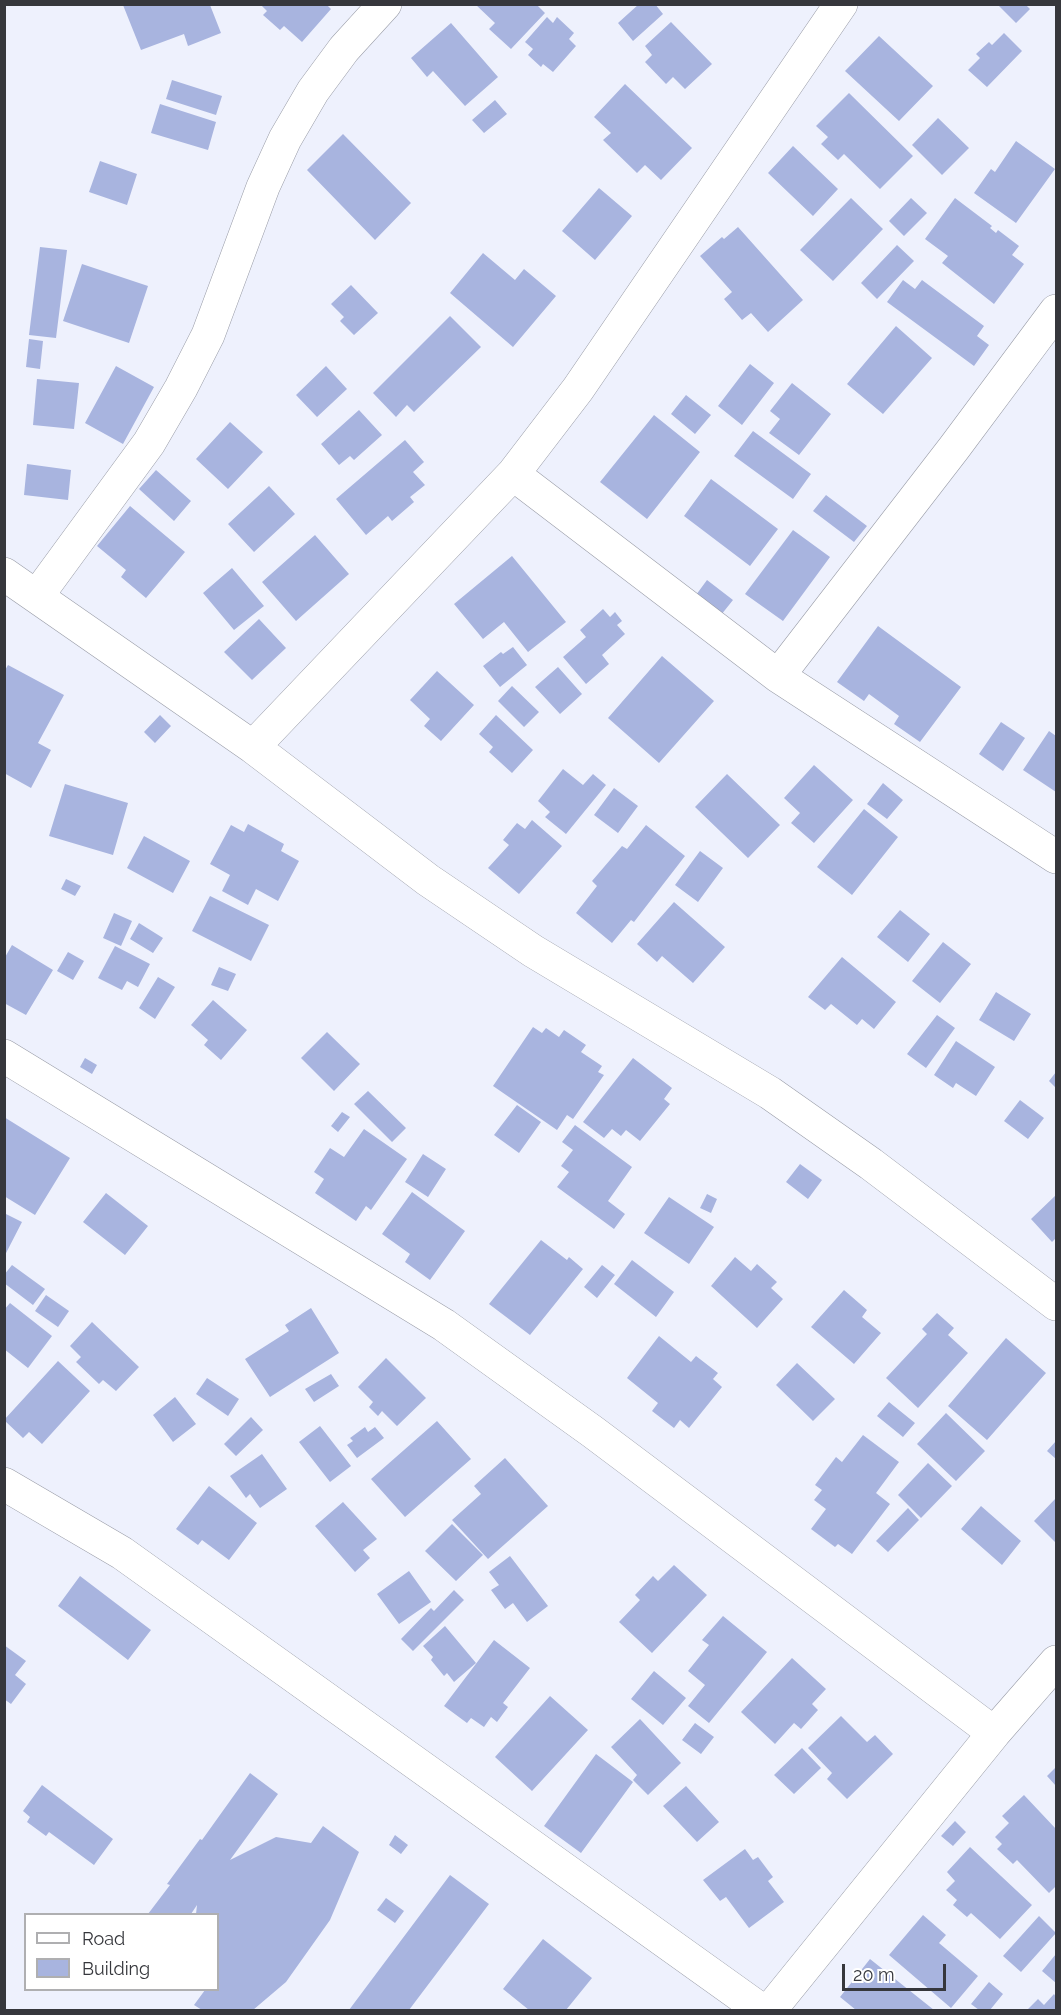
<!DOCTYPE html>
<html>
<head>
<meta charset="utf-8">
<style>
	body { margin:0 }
	#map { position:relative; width:1061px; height:2015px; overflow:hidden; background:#eef1fd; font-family:Raleway,sans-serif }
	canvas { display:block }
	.frame { position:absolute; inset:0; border:6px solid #36373c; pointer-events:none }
	.legend { position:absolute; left:24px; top:1913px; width:195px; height:78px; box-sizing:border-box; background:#fff; border:2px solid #afafb1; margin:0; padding:8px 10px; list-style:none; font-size:18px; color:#36373c }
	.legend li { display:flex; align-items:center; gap:12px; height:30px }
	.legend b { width:30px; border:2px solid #afafb1 }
	.scale { position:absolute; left:842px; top:1964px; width:104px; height:27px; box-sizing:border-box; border:3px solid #36373c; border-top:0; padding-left:8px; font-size:18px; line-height:21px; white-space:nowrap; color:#36373c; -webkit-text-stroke:4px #fff; paint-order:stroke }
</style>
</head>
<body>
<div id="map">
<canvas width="1061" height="2015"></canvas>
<div class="frame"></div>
<ul class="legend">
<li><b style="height:8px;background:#fff"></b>Road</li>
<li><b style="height:16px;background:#a8b4df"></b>Building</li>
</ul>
<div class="scale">20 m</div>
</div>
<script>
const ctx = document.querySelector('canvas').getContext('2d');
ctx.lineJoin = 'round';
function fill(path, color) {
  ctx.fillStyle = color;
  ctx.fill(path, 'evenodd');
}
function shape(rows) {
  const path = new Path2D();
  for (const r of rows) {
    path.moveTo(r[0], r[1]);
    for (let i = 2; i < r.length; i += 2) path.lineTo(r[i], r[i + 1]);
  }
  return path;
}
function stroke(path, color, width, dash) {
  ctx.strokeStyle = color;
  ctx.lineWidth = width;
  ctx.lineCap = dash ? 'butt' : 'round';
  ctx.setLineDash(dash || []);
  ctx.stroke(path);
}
fill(shape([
	[260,4,326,4,331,9,302,42,284,26,280,30,263,15,267,11],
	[475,4,536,4,545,13,511,49,489,29,495,23],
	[639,4,655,4,663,14,633,41,618,23],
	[997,4,1025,4,1030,9,1016,23],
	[123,5,210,5,221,33,188,46,184,34,141,50],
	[547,17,553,23,557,17,574,33,569,39,576,46,553,72,543,64,541,67,528,55,533,49,525,42],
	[671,22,712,64,685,89,673,77,666,84,645,62,652,55,645,46],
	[451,23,498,77,465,106,433,71,427,77,411,58],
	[1004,33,1022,51,987,87,968,70,980,58,976,54,989,42,992,45],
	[879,36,933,86,899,121,845,71],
	[172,80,222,96,216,115,166,99],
	[625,84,692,148,661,180,645,165,637,173,603,140,611,133,594,117],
	[849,93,913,156,880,189,844,154,838,160,821,144,828,137,816,126],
	[495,100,507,114,484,133,472,120],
	[160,104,216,122,208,150,151,133],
	[938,118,969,148,942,175,912,145],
	[343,134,411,203,375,240,307,170],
	[1016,141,1055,169,1016,223,974,193,991,169,995,172],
	[793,146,838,189,813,216,768,173],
	[100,161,137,174,127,205,89,192],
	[599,188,632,216,595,260,562,231],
	[851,198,883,229,833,281,800,250],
	[911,198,927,213,904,236,889,221],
	[955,198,992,226,990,228,996,233,998,230,1019,246,1012,255,1024,264,994,304,942,263,948,256,925,239],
	[738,227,803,300,768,332,751,313,742,320,724,299,732,292,700,256,722,237,724,239],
	[897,245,914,261,877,299,861,283],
	[40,247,67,250,56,338,29,335],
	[483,253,515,280,524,269,556,296,513,347,450,293],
	[82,264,148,286,129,343,63,321],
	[903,280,915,289,922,280,984,326,977,336,989,345,974,366,887,302],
	[351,285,378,313,354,335,340,321,344,317,331,304],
	[450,316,481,347,414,412,407,405,396,417,373,393],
	[896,326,932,358,883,414,847,384],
	[29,339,43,341,40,369,26,367],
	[750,364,774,383,742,425,718,406],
	[116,366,154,387,123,444,85,423],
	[326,366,347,389,317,417,296,395],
	[37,379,79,383,74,429,33,425],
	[792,383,831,414,799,455,769,433,780,419,770,411],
	[686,395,711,415,695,434,671,414],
	[359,410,382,435,354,460,350,456,339,465,321,444],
	[654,415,700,452,647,519,600,482],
	[230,422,263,452,228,489,196,459],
	[753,431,811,474,793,499,734,456],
	[405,440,424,462,413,472,425,485,410,497,414,502,392,521,388,516,366,535,336,499],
	[27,464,71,470,68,500,24,495],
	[156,470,191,501,174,521,139,489],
	[711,479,778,529,750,566,684,516],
	[269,486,295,514,254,552,228,524],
	[826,495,867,526,854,542,813,511],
	[130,506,185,552,146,598,121,577,126,570,97,546],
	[793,530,830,557,783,621,745,594],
	[315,535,349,574,296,621,262,582],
	[512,556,566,622,528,652,504,622,483,639,454,604],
	[232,568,264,606,234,630,203,593],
	[707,580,733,600,721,615,696,595],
	[603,609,610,617,615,612,622,621,617,625,625,634,602,655,609,664,586,684,563,657,586,637,580,630],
	[259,619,286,648,252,680,224,652],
	[878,626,961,687,920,742,894,724,899,716,869,694,864,701,837,682],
	[513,647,527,665,500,687,483,666,501,652,503,654],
	[662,656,714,701,659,763,608,718],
	[8,665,64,695,38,743,51,750,31,788,4,773,4,672],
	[558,667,582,694,560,714,535,687],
	[437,671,474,705,441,741,424,726,430,719,410,700],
	[512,686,539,712,524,727,498,701],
	[160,715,171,726,155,743,144,732],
	[496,715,533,750,512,773,489,752,493,747,479,734],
	[1001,722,1025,738,1003,771,979,754],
	[1049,731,1056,736,1056,792,1023,770],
	[814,765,853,800,814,843,791,823,800,813,784,798],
	[563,769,583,785,593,774,606,785,566,834,545,817,550,812,538,801],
	[727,774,780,825,748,858,695,807],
	[883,783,903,800,887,819,867,804],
	[65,784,128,803,113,855,49,836],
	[614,788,638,806,618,833,594,815],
	[864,809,898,837,852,895,817,867],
	[532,820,562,846,519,894,488,868,509,845,503,840,517,823,525,829],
	[248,824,284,844,281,851,299,861,278,901,256,889,248,905,222,891,230,875,210,864,231,825,244,832],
	[646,825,685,856,634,922,631,920,612,943,576,913,597,886,592,881,622,846,627,849],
	[144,836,190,861,173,893,127,868],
	[700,851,723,868,698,902,675,885],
	[66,879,81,886,75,896,61,889],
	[210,896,269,925,251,961,192,931],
	[674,902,725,947,693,983,662,956,657,962,637,944],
	[900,910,930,934,908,962,877,937],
	[114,913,132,921,121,946,103,938],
	[139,923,163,938,153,953,130,939],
	[943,942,971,964,940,1003,912,981],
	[12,945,53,970,26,1015,4,1003,4,959],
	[115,946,150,964,138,987,127,981,122,990,98,978],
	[68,952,84,961,73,980,57,971],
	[842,957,896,1002,874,1029,862,1019,857,1025,831,1004,825,1010,808,997],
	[219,967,236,974,228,991,211,985],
	[158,977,175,987,155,1019,139,1008],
	[996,992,1031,1014,1014,1041,979,1020],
	[213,1000,247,1030,221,1060,204,1045,208,1040,191,1025],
	[937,1015,955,1028,926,1068,907,1054],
	[533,1027,542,1033,546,1028,559,1037,564,1030,586,1045,581,1052,602,1066,598,1072,604,1075,573,1119,567,1115,557,1130,493,1086],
	[327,1032,360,1064,334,1091,301,1058],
	[956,1041,995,1067,976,1096,956,1083,953,1088,934,1075],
	[85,1058,97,1065,92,1074,80,1067],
	[633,1058,672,1088,664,1099,670,1104,640,1141,626,1130,621,1136,612,1129,604,1138,583,1122],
	[1056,1072,1056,1088,1049,1081],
	[368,1091,406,1128,392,1142,354,1104],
	[1020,1100,1044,1118,1028,1139,1004,1121],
	[517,1105,541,1122,519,1153,494,1135],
	[342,1112,350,1117,338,1132,331,1126],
	[4,1117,70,1158,35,1215,4,1196],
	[575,1125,632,1167,608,1201,625,1214,614,1229,557,1187,569,1172,561,1166,573,1150,562,1142],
	[364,1129,407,1159,371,1210,366,1206,356,1221,315,1193,324,1179,314,1172,330,1148,344,1157],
	[423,1154,446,1169,428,1197,405,1182],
	[800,1164,822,1180,808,1199,786,1182],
	[412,1192,465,1231,430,1280,405,1262,410,1254,382,1234],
	[106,1193,148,1226,125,1255,83,1222],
	[707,1194,717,1199,711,1213,700,1208],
	[1056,1195,1056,1238,1052,1242,1031,1219],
	[669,1197,714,1227,689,1264,644,1233],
	[4,1213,22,1222,4,1257],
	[541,1240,567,1260,569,1257,583,1269,530,1335,489,1304],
	[735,1257,751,1271,757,1264,777,1282,771,1288,783,1299,757,1328,711,1286],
	[632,1260,674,1292,656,1317,614,1284],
	[12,1265,45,1289,33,1305,4,1283,4,1275],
	[602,1265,615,1275,597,1298,584,1287],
	[844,1290,867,1310,862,1317,881,1333,854,1364,811,1327],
	[46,1295,69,1311,58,1327,35,1311],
	[10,1303,52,1336,28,1368,4,1349,4,1310],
	[311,1308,339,1353,270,1397,245,1359,289,1331,285,1325],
	[937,1313,954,1328,948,1335,968,1353,918,1408,886,1378,927,1334,922,1329],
	[92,1322,139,1367,116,1391,103,1380,99,1384,76,1362,81,1357,70,1346],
	[659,1336,691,1362,696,1356,718,1373,713,1379,722,1387,689,1428,680,1420,674,1428,652,1411,658,1403,627,1378],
	[1006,1338,1046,1373,987,1440,948,1406],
	[386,1358,426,1398,397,1426,382,1411,378,1416,369,1407,373,1402,358,1387],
	[58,1361,90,1391,42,1444,29,1432,23,1438,4,1420],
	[797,1363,835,1399,813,1421,776,1385],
	[331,1374,339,1386,314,1402,305,1389],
	[207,1378,239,1399,228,1416,196,1394],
	[175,1397,196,1424,173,1442,153,1415],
	[889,1402,915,1423,903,1437,877,1416],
	[946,1413,985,1451,956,1481,917,1444],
	[251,1417,263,1430,236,1456,224,1444],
	[437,1421,471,1459,405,1517,371,1479],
	[320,1426,351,1466,330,1482,299,1442],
	[365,1427,368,1432,375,1427,384,1438,357,1458,347,1445,353,1441,350,1438],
	[863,1435,899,1462,876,1493,890,1504,852,1554,838,1544,835,1547,811,1529,826,1509,814,1500,822,1490,815,1485,836,1457,842,1462],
	[1056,1441,1056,1459,1047,1451],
	[262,1454,287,1489,260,1508,250,1494,246,1498,230,1476],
	[505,1458,548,1506,488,1559,452,1520,481,1494,474,1486],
	[928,1463,952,1486,921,1518,898,1495],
	[209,1486,257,1523,229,1560,202,1540,198,1545,176,1529],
	[1056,1498,1056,1543,1034,1521],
	[343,1502,377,1539,363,1550,370,1558,355,1572,315,1526],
	[981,1506,1021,1541,1002,1565,961,1529],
	[908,1508,919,1520,888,1552,876,1541],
	[452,1524,483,1555,456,1581,425,1551],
	[510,1556,548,1606,527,1622,513,1603,505,1609,491,1590,499,1585,489,1572],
	[674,1565,707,1595,652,1653,619,1622,640,1600,635,1595,653,1576,658,1581],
	[409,1571,431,1602,399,1624,377,1594],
	[80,1576,151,1630,128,1660,58,1606],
	[454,1590,464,1600,413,1651,401,1639,431,1608,434,1611],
	[723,1616,767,1652,709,1723,688,1706,705,1685,688,1671,709,1645,702,1640],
	[445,1626,476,1663,454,1682,447,1673,444,1676,431,1660,433,1657,423,1646],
	[494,1640,530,1668,503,1703,508,1707,497,1722,491,1717,484,1727,471,1718,467,1723,444,1706],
	[4,1645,26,1661,15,1675,26,1684,11,1704,4,1699],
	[792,1658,826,1689,812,1704,818,1710,801,1729,794,1723,775,1744,741,1712],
	[654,1671,686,1698,663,1725,631,1699],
	[550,1696,588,1730,532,1791,495,1757],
	[841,1716,867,1742,875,1735,893,1754,847,1799,827,1779,832,1773,808,1748],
	[640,1719,681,1763,648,1795,633,1780,637,1775,611,1747],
	[695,1723,714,1737,701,1754,682,1740],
	[802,1748,821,1768,794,1794,774,1775],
	[596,1754,633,1782,581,1853,544,1826],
	[1056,1767,1056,1786,1047,1776],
	[250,1773,278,1794,230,1860,276,1837,311,1843,323,1826,359,1852,330,1920,286,1982,253,2010,202,2010,194,2005,205,1990,218,1990,218,1914,196,1914,197,1905,191,1914,148,1914,170,1885,167,1884,200,1839,202,1840],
	[42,1785,113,1839,94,1865,49,1832,46,1836,27,1822,30,1817,23,1811],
	[686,1786,719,1822,697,1842,663,1806],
	[1024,1795,1056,1829,1056,1886,1049,1893,1017,1860,1013,1864,997,1849,1002,1844,995,1837,1009,1823,1002,1816],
	[955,1821,966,1832,953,1846,941,1836],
	[395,1835,408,1845,401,1854,389,1845],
	[970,1847,1032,1905,1000,1939,971,1913,967,1917,953,1905,957,1900,946,1890,955,1881,947,1872],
	[745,1849,753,1860,758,1857,773,1877,768,1881,784,1902,749,1928,726,1897,720,1901,703,1880],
	[450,1875,489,1904,409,2010,349,2010],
	[386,1898,404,1911,395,1923,377,1910],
	[923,1915,946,1935,939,1943,978,1976,951,2008,889,1955],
	[1039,1916,1056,1933,1021,1972,1003,1956],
	[543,1939,592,1978,566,2010,529,2010,503,1989],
	[1056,1954,1056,1983,1042,1971],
	[870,1959,934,2010,856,2010,840,1997],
	[989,1982,1003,1994,990,2010,979,2010,971,2004],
	[1054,1994,1056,1997,1056,2010,1027,2010,1038,1999,1044,2005]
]), '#a8b4df');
const street = shape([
	[513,474,778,676,1056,857],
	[4,574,253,747,428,880,533,951,770,1093,871,1164,1056,1304],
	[37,596,149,443,181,388,208,335,263,187,285,139,313,91,344,49,385,4],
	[778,676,954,448,1056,311],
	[253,747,513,474,578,389,841,4],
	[4,1056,444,1325,593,1432,994,1733],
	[4,1484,122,1553,761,2010],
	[770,2010,994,1733,1056,1662]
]);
stroke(street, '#999ca7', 34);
stroke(street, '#fff', 33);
</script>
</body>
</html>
